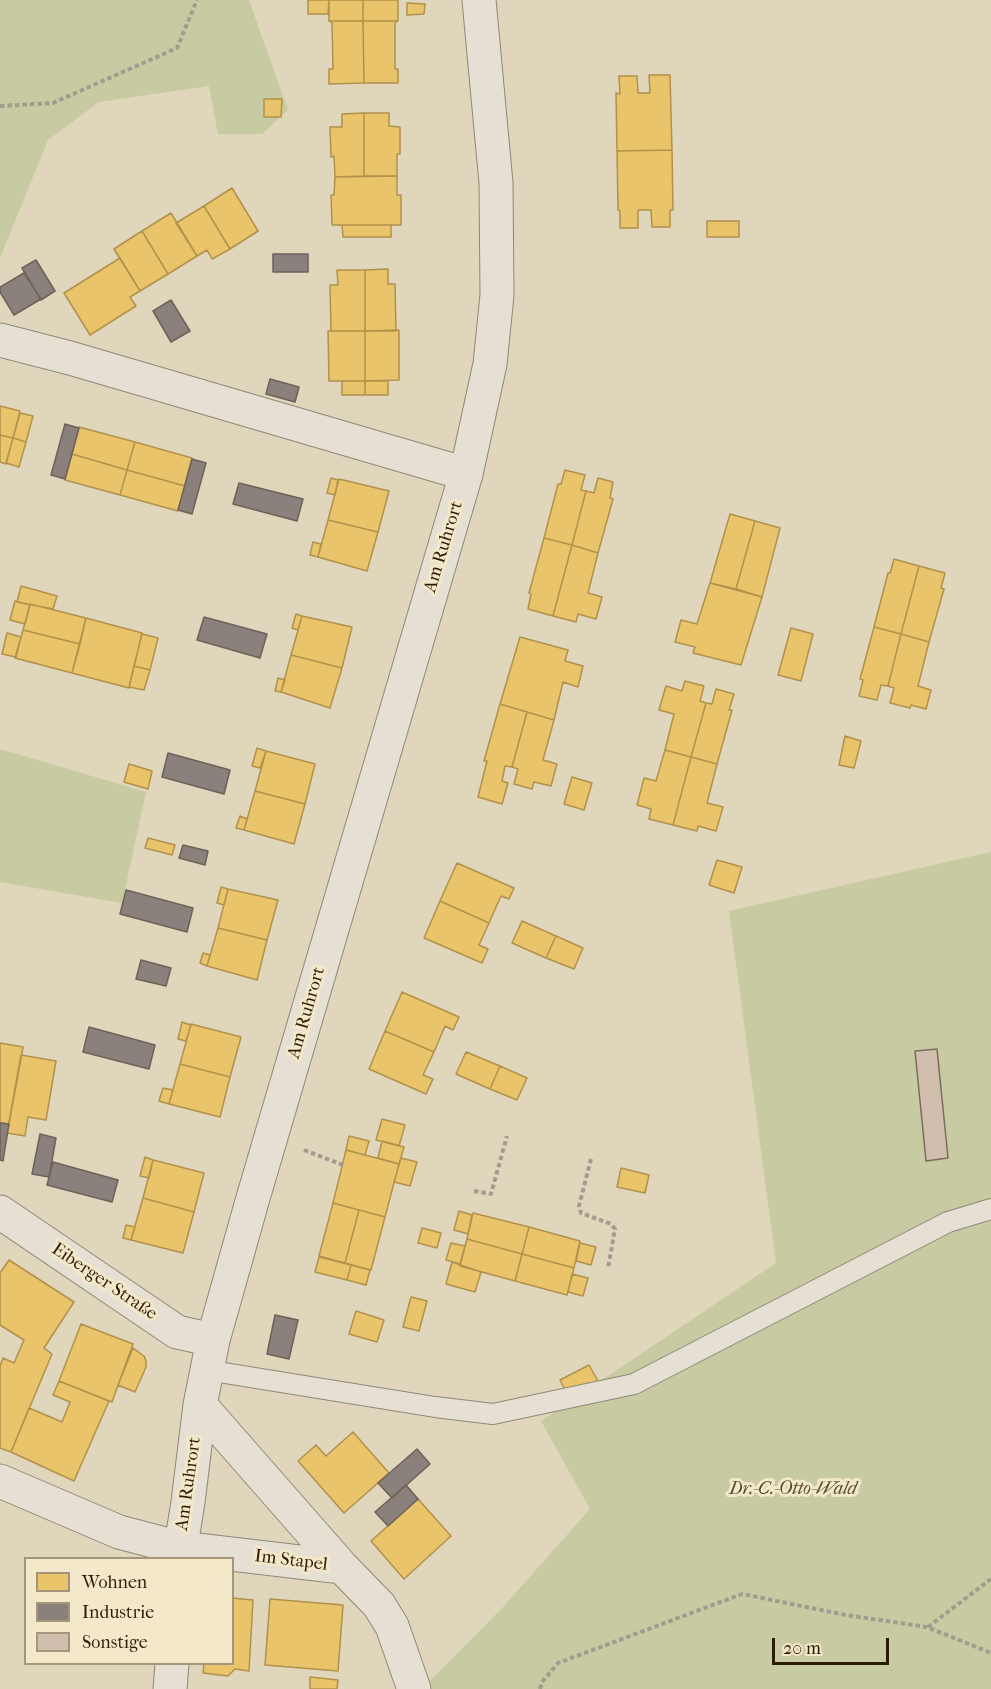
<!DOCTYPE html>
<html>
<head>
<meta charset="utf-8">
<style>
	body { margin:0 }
	#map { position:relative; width:991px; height:1689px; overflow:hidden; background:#dfd6bc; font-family:"IM FELL French Canon",serif }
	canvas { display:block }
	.legend { position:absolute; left:24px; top:1557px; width:210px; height:108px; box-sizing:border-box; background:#f3e8ca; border:2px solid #a4967b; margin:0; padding:8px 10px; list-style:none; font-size:18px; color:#2e1b04 }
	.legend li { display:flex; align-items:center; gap:12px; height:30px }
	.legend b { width:30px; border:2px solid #a4967b }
	.scale { position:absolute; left:772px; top:1638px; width:117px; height:27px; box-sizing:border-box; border:3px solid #2e1b04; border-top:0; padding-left:8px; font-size:18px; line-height:21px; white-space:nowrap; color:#2e1b04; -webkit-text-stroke:4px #f3e8ca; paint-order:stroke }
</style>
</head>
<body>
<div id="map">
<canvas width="991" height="1689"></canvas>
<ul class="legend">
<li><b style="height:16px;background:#e9c46a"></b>Wohnen</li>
<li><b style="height:16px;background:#8a817c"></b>Industrie</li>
<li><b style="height:16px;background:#d1bead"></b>Sonstige</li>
</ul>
<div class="scale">20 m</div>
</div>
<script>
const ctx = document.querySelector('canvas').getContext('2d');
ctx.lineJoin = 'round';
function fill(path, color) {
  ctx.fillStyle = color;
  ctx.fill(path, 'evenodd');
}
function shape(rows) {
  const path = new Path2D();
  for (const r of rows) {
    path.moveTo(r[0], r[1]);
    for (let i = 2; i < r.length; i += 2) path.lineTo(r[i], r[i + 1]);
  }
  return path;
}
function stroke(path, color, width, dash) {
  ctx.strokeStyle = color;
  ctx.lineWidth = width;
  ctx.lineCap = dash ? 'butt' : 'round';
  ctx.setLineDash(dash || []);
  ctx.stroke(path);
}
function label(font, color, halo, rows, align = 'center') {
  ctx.font = font + ' "IM FELL French Canon",serif';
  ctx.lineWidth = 6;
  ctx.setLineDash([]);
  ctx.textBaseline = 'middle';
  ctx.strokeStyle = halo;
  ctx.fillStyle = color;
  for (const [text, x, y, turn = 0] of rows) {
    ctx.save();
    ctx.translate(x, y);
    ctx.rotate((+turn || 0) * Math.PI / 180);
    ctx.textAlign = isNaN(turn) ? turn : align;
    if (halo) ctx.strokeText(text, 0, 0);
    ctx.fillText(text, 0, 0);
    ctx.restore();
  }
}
fill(shape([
	[0,0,249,0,288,110,262,134,218,134,209,86,99,102,48,140,0,258],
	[0,749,146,792,122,903,0,882],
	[991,852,991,1689,419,1689,424,1687,504,1606,590,1509,541,1421,776,1263,729,911]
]), '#c8caa2');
const homes = shape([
	[308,0,329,0,328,14,308,14,308,0],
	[329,0,363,0,363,21,329,21,329,0],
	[363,0,398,0,398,21,363,21,363,0],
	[407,3,425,4,424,14,407,15,407,3],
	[329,21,363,21,364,83,329,84,329,69,333,69,332,23,329,21],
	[363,21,398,21,395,23,395,69,398,69,398,83,364,83,363,21],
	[649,75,670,75,672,150,617,151,616,93,620,94,619,76,637,76,638,93,650,93,649,75],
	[264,99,282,99,281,117,264,117,264,99],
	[364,113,389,113,389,126,400,127,400,154,397,154,397,176,364,176,364,113],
	[364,113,364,176,335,177,334,156,331,157,330,127,342,127,342,114,364,113],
	[672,150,673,210,670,210,670,227,652,227,651,210,638,210,638,228,620,228,620,211,618,210,617,151,672,150],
	[397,176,397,195,401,195,401,225,332,225,331,195,334,195,335,177,397,176],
	[232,188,258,231,230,249,204,206,232,188],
	[204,206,230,249,212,259,207,250,197,256,176,223,204,206],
	[171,213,197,256,168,274,142,231,171,213],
	[707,221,739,221,739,237,707,237,707,221],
	[342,225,391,225,391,237,343,237,342,225],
	[142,231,168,274,140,291,114,249,142,231],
	[120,258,140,291,130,297,136,306,90,335,64,293,120,258],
	[388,269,388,284,395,284,396,331,365,331,365,270,388,269],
	[337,270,365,270,365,331,331,331,330,285,338,285,337,270],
	[399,330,399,380,365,381,365,331,399,330],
	[328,331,365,331,365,381,329,381,328,331],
	[342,381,365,381,365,395,342,395,342,381],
	[365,381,388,381,388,395,365,395,365,381],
	[0,406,20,411,13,438,0,435,0,406],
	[20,413,33,416,26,442,13,438,20,413],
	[79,427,135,442,127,470,72,454,79,427],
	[0,435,13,438,6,464,0,462,0,435],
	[13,438,26,442,19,467,6,463,13,438],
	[135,442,192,458,185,486,127,470,135,442],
	[72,454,127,470,120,495,65,480,72,454],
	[127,470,185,486,178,511,120,495,127,470],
	[565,470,585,475,581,490,586,491,572,545,544,538,558,484,561,484,565,470],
	[331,478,338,480,335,495,327,493,331,478],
	[598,478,613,482,610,498,613,499,598,553,572,545,586,491,594,493,598,478],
	[339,479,389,491,378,532,328,520,339,479],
	[730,514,755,521,736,589,710,583,730,514],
	[328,520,378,532,367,571,318,557,328,520],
	[755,521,780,528,762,597,736,589,755,521],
	[544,538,572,545,553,616,528,609,531,594,529,593,544,538],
	[313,542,321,544,318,557,310,555,313,542],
	[572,545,598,553,588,593,602,597,596,619,578,614,576,622,553,616,572,545],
	[894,559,919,566,901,634,874,627,888,573,890,573,894,559],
	[919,566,945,573,941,588,944,589,929,642,901,634,919,566],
	[710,583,762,597,741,665,693,653,695,647,675,642,681,620,697,624,710,583],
	[21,586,57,596,53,609,17,602,21,586],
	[15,601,30,605,25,624,10,620,15,601],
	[30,604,86,618,80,644,23,630,30,604],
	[296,614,302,616,298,630,292,628,296,614],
	[302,616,352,627,342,668,291,655,302,616],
	[86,618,142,633,129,688,72,673,86,618],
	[874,627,901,634,888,686,881,685,877,700,859,696,863,680,860,679,874,627],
	[791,628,813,634,801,681,778,675,791,628],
	[23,630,80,644,72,673,15,658,23,630],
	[7,633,21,637,16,657,2,654,7,633],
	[142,634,158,638,150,670,134,666,142,634],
	[901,634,929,642,918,686,931,690,926,709,911,705,910,708,890,703,894,688,888,686,901,634],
	[520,637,568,650,565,661,583,666,578,687,563,682,554,720,500,704,520,637],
	[291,655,342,668,330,708,281,692,291,655],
	[134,666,150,670,144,690,129,687,134,666],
	[278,678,285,680,281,692,275,691,278,678],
	[685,681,704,686,700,701,706,703,691,757,665,750,674,714,659,710,666,686,682,691,685,681],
	[716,689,734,694,729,710,732,710,717,764,691,757,706,703,712,704,716,689],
	[500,704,527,712,512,767,505,766,502,781,508,783,502,804,478,797,487,761,484,761,500,704],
	[527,712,554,720,543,760,557,764,551,786,534,782,532,789,514,784,518,769,512,767,527,712],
	[845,736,861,741,854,768,839,765,845,736],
	[257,748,266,751,260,768,252,766,257,748],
	[665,750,691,757,673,825,649,819,651,809,637,805,644,778,656,781,665,750],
	[266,751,315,764,305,804,255,791,266,751],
	[691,757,717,764,707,803,723,807,716,831,698,826,697,831,673,825,691,757],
	[129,764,152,771,148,789,124,782,129,764],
	[572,777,592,783,584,810,564,804,572,777],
	[255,791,305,804,294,844,244,830,255,791],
	[240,816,247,819,244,830,236,828,240,816],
	[148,838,175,845,172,855,145,848,148,838],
	[717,860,742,867,734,893,709,885,717,860],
	[457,863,514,888,509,899,501,896,489,923,440,901,457,863],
	[221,887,228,889,224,905,217,903,221,887],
	[228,889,278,900,267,940,218,928,228,889],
	[440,901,489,923,479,945,488,949,482,963,424,938,440,901],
	[522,921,556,936,546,958,512,943,522,921],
	[218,928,267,940,257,980,207,966,218,928],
	[556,936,583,948,574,969,546,958,556,936],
	[203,953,210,955,207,966,200,963,203,953],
	[402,992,459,1017,453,1030,445,1026,434,1052,385,1031,402,992],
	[182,1022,191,1025,186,1041,178,1039,182,1022],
	[191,1024,241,1037,230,1077,180,1064,191,1024],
	[385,1031,434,1052,423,1075,433,1079,426,1094,369,1069,385,1031],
	[0,1043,23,1047,9,1124,0,1123,0,1043],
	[466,1052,500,1066,490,1089,456,1074,466,1052],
	[21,1055,56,1061,46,1120,28,1117,25,1136,7,1133,21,1055],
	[180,1064,230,1077,220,1117,169,1104,180,1064],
	[500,1066,527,1078,517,1100,490,1089,500,1066],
	[163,1088,173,1090,169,1104,159,1101,163,1088],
	[382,1119,405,1125,399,1146,376,1140,382,1119],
	[349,1136,369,1141,365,1155,346,1150,349,1136],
	[382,1141,404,1147,399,1164,378,1158,382,1141],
	[346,1150,399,1164,385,1217,333,1203,346,1150],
	[145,1157,153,1160,149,1178,140,1176,145,1157],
	[401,1158,417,1162,410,1186,394,1182,401,1158],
	[153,1160,204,1173,194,1212,143,1198,153,1160],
	[621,1168,649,1175,645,1193,617,1187,621,1168],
	[143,1198,194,1212,183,1253,131,1240,143,1198],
	[333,1203,359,1210,345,1263,319,1256,333,1203],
	[359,1210,385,1217,371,1270,345,1263,359,1210],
	[459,1211,472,1215,468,1234,454,1230,459,1211],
	[473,1213,529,1227,522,1254,467,1239,473,1213],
	[126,1225,135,1227,131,1240,123,1238,126,1225],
	[529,1227,580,1241,574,1268,522,1254,529,1227],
	[422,1228,441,1233,437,1248,418,1243,422,1228],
	[467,1239,522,1254,515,1281,460,1266,467,1239],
	[451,1243,465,1246,460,1264,446,1260,451,1243],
	[580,1243,596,1247,591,1265,576,1261,580,1243],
	[522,1254,574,1268,567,1295,515,1281,522,1254],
	[319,1257,351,1265,347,1280,315,1272,319,1257],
	[9,1260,74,1302,44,1348,52,1354,11,1452,0,1448,0,1366,3,1358,14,1363,24,1340,0,1325,0,1273,9,1260],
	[452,1262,481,1272,475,1292,446,1284,452,1262],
	[351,1265,370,1270,366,1285,347,1280,351,1265],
	[572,1274,588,1278,583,1296,568,1292,572,1274],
	[411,1297,427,1301,419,1331,403,1327,411,1297],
	[356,1311,384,1320,377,1342,349,1334,356,1311],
	[81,1324,133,1344,112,1402,59,1381,81,1324],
	[133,1348,144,1356,146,1361,146,1367,135,1392,118,1385,133,1348],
	[589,1365,598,1381,568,1396,560,1380,589,1365],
	[59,1381,109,1401,74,1481,11,1452,29,1408,62,1422,70,1402,53,1395,59,1381],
	[353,1432,389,1473,344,1513,298,1461,316,1445,326,1456,353,1432],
	[418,1499,451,1536,404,1579,371,1541,418,1499],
	[232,1598,253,1600,249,1671,235,1669,228,1676,203,1673,204,1664,232,1664,232,1598],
	[270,1599,343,1605,338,1671,265,1665,270,1599],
	[310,1677,338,1680,337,1689,310,1689,310,1677]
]);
fill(homes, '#e9c46a');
stroke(homes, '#b1914b', 1.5);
const industry = shape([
	[273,254,308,254,308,272,273,272,273,254],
	[36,260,55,291,41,300,22,268,36,260],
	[24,273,41,299,14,315,0,292,0,287,24,273],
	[171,300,190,331,171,342,153,311,171,300],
	[270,379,299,387,295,402,266,394,270,379],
	[65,424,79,428,65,479,51,475,65,424],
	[192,459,206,463,192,514,178,510,192,459],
	[239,483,303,499,297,521,233,504,239,483],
	[204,617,267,634,260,658,197,640,204,617],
	[168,753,230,770,224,794,162,777,168,753],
	[183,845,208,851,205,865,179,858,183,845],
	[126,890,193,908,187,932,120,914,126,890],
	[141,960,171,968,166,986,136,979,141,960],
	[89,1027,155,1045,149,1069,83,1052,89,1027],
	[0,1123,9,1124,3,1161,0,1160,0,1123],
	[40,1134,56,1138,49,1177,32,1174,40,1134],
	[53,1162,118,1180,112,1202,47,1185,53,1162],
	[275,1315,298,1320,289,1359,267,1354,275,1315],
	[417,1449,430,1464,392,1498,378,1483,417,1449],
	[406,1485,418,1499,388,1526,375,1512,406,1485]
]);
fill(industry, '#8a817c');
stroke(industry, '#6e6258', 1.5);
const building = shape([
	[937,1049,948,1158,926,1161,915,1051,937,1049]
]);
fill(building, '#d1bead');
stroke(building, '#766f5e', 1.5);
const lane = shape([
	[206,1370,435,1407,493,1414,634,1384,948,1222,991,1209]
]);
const street = shape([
	[0,340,70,358,466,474],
	[0,1212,177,1332,213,1340],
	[200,1405,342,1567,379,1605,392,1626,414,1689],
	[0,1481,119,1532,180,1548,342,1567],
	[179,1558,188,1502,200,1405,213,1340,253,1198,466,474,490,364,497,295,496,183,479,0],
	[170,1689,172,1664]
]);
stroke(lane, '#8f8877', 22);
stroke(street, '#8f8877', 35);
stroke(shape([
	[0,106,53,103,177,48,197,0],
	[304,1150,343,1165],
	[591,1159,579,1206,581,1213,611,1224,615,1229,608,1268],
	[474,1191,491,1194,507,1136],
	[928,1627,991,1579],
	[540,1689,542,1682,558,1663,742,1594,846,1615,927,1627,991,1653]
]), '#a29c90', 4, [4.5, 3]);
stroke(lane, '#e5e0d3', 20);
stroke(street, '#e5e0d3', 33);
label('18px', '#2e1b04', '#f3e8ca', [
	["Am Ruhrort",444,547,-73],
	["Am Ruhrort",307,1013,-74],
	["Eiberger Straße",104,1282,34],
	["Am Ruhrort",189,1484,-82],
	["Im Stapel",291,1561,7]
]);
label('italic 18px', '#564d2d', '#f3e8ca', [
	["Dr.-C.-Otto-Wald",793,1490]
]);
</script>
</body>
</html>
